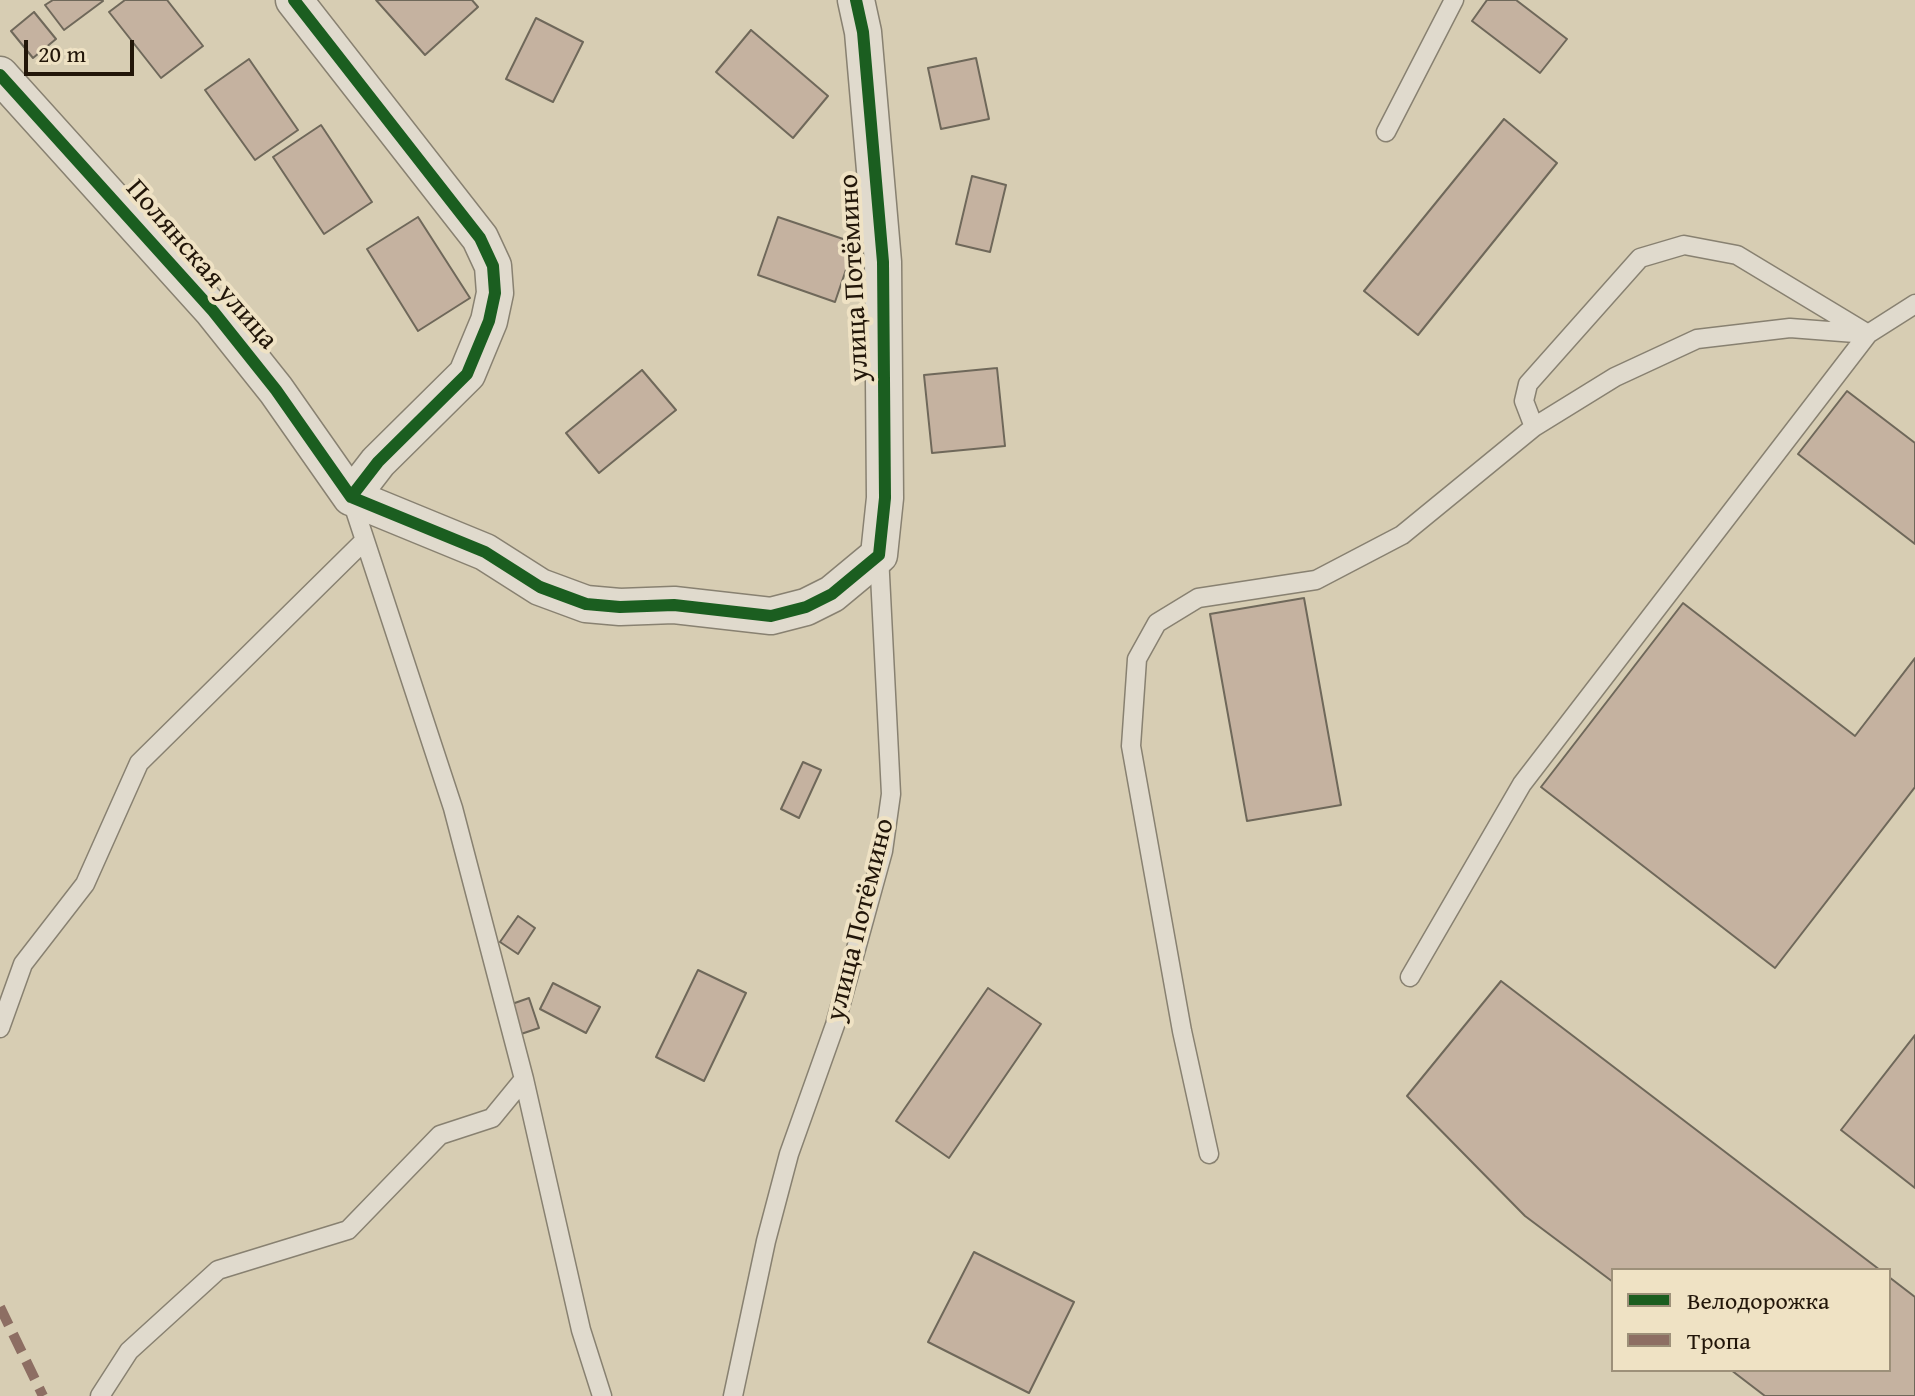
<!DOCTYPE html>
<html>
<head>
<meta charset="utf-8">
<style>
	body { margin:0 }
	#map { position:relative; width:1915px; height:1396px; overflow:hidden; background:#d7cdb3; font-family:"Gentium Book Plus",serif }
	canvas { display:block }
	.legend { position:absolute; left:1611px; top:1268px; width:280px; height:104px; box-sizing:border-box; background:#efe2c4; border:2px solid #9d9079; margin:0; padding:10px 14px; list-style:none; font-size:24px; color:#221609 }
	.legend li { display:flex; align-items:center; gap:16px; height:40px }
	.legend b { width:40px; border:2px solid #9d9079 }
	.scale { position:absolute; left:24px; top:40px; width:110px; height:36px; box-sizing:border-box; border:4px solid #221609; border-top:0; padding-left:10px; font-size:24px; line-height:28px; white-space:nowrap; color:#221609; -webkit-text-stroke:6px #efe2c4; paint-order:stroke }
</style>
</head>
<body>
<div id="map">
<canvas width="1915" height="1396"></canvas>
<ul class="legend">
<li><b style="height:10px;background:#1b5e20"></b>Велодорожка</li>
<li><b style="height:10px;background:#8d6e63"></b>Тропа</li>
</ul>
<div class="scale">20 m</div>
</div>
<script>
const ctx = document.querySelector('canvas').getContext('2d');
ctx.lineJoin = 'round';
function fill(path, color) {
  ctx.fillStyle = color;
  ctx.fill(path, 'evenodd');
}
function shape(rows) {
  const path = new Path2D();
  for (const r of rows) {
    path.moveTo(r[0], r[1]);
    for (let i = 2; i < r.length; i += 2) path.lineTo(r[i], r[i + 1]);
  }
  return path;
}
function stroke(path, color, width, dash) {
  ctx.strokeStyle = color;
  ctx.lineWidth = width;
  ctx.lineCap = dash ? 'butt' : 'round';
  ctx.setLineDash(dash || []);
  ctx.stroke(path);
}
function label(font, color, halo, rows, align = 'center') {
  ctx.font = font + ' "Gentium Book Plus",serif';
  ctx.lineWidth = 8;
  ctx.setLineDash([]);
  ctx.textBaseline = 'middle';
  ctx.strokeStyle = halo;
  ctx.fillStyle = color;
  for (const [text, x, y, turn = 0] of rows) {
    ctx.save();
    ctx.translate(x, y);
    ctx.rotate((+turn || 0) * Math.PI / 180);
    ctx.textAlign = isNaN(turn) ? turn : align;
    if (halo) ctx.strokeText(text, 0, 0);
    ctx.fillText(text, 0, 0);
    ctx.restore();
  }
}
const building = shape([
	[53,0,102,0,103,1,64,30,45,5,53,0],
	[125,0,167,0,203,46,161,78,109,12,125,0],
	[376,0,472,0,478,7,425,55,376,0],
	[1487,0,1516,0,1567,39,1540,73,1472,21,1487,0],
	[34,12,56,39,33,58,11,31,34,12],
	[536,18,583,42,553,102,506,79,536,18],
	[751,30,828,96,793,138,716,72,751,30],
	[976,58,989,119,941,129,928,68,976,58],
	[249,59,298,130,255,160,205,90,249,59],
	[1504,119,1557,163,1418,335,1364,291,1504,119],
	[321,125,372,202,324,234,273,157,321,125],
	[972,176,1006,185,990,252,956,244,972,176],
	[418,217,470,298,418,331,367,249,418,217],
	[778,217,855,243,835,302,758,275,778,217],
	[997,368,1005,446,932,453,924,375,997,368],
	[642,370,676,410,599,473,566,433,642,370],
	[1847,391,1915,443,1915,544,1798,454,1847,391],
	[1304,598,1341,805,1247,821,1210,614,1304,598],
	[1683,603,1855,736,1915,658,1915,787,1775,968,1541,787,1683,603],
	[803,762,821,770,799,818,781,809,803,762],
	[518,916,535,928,518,954,500,942,518,916],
	[698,970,746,993,704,1081,656,1057,698,970],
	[1501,981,1880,1270,1613,1270,1613,1282,1525,1216,1407,1096,1501,981],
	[553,983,600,1007,586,1033,540,1009,553,983],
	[988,988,1041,1024,949,1158,896,1121,988,988],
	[529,998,539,1028,518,1035,509,1005,529,998],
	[1915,1035,1915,1188,1841,1130,1915,1035],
	[974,1252,1074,1302,1029,1393,928,1342,974,1252],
	[1889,1277,1915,1297,1915,1396,1765,1396,1731,1370,1889,1370,1889,1277]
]);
fill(building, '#c5b2a0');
stroke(building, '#6f685a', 2);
const service = shape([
	[1386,132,1454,0],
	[1534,427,1524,401,1528,384,1640,258,1684,245,1737,255,1868,334,1915,304],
	[351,498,453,808,524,1079,581,1330,602,1396],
	[1410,977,1522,784,1868,334],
	[0,1028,23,964,85,884,139,763,363,542],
	[1209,1154,1182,1031,1131,746,1137,659,1157,623,1198,598,1316,580,1402,535,1534,427,1615,377,1697,339,1790,328,1868,334],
	[100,1396,129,1351,218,1270,348,1230,440,1135,492,1118,524,1079],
	[733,1396,766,1241,789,1154,835,1025,883,851,891,794,879,555]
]);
const minor = shape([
	[294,0,480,238,493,266,495,293,489,321,467,374,378,462,351,497],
	[0,75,213,311,276,390,351,497],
	[351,497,485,552,540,587,586,604,620,607,674,605,771,616,806,607,832,594,879,555,885,498,883,262,863,32,856,0]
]);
stroke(service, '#888171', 21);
stroke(minor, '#888171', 39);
stroke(service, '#e0dacd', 18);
stroke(minor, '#e0dacd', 36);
stroke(shape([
	[0,1307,43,1396]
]), '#8d6e63', 10, [20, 10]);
stroke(shape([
	[294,0,480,238,493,266,495,293,489,321,467,374,378,462,351,497],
	[0,75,213,311,276,390,351,497],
	[351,497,485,552,540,587,586,604,620,607,674,605,771,616,806,607,832,594,879,555,885,498,883,262,863,32,856,0]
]), '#1b5e20', 12);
label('28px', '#221609', '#efe2c4', [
	["Полянская улица",201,265,49],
	["улица Потёмино",855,278,-93],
	["улица Потёмино",861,920,-76]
]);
</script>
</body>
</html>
